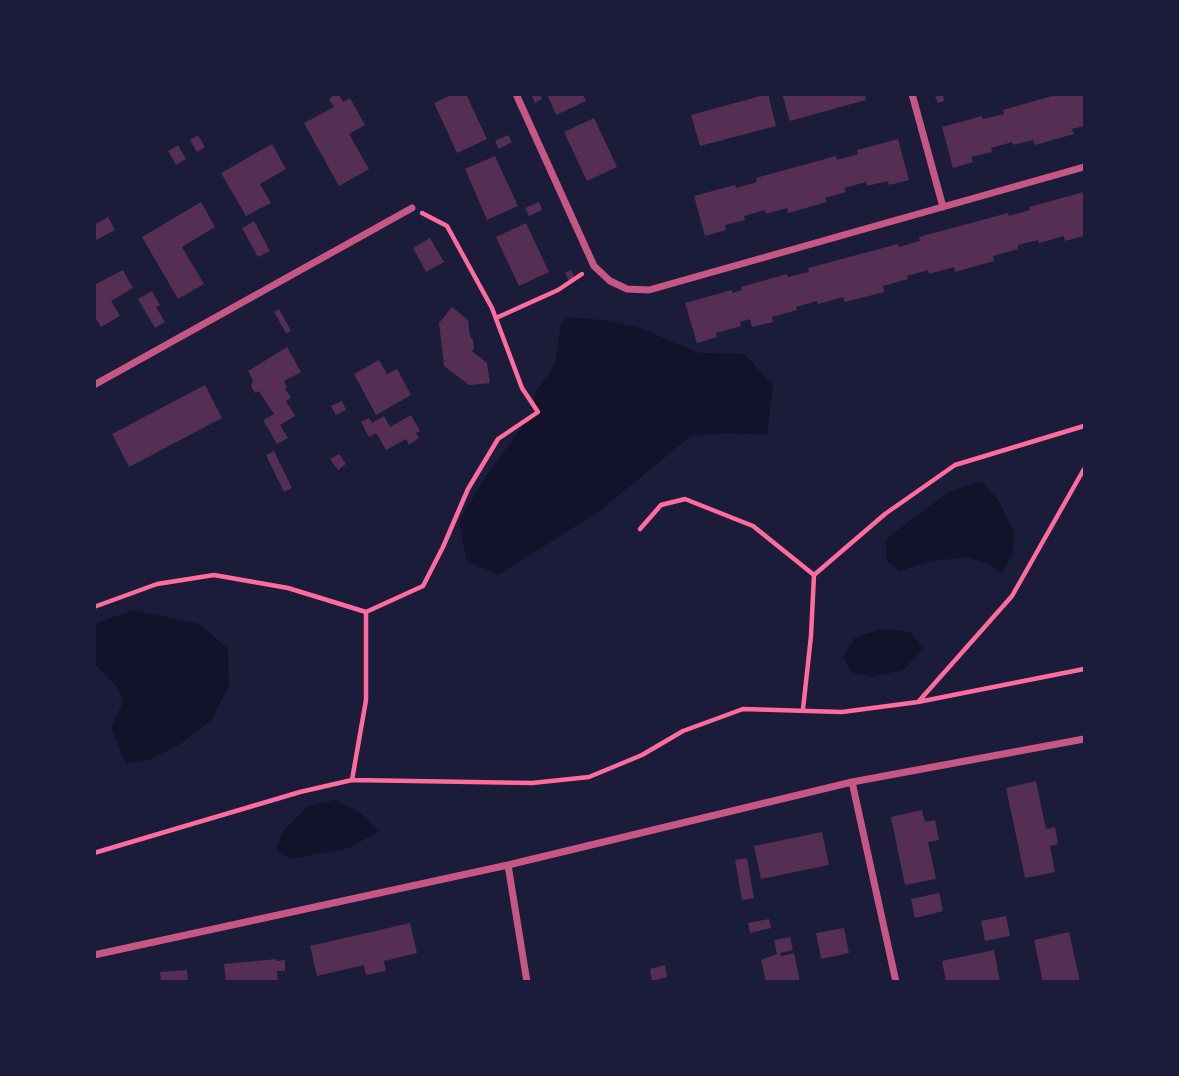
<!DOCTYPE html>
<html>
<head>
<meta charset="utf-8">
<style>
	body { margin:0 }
	#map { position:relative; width:1179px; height:1076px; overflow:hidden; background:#1b1b3a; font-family:"Archivo Narrow",sans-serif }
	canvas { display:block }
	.frame { position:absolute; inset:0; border:96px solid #1b1b3a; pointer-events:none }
</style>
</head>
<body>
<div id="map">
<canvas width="1179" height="1076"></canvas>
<div class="frame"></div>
</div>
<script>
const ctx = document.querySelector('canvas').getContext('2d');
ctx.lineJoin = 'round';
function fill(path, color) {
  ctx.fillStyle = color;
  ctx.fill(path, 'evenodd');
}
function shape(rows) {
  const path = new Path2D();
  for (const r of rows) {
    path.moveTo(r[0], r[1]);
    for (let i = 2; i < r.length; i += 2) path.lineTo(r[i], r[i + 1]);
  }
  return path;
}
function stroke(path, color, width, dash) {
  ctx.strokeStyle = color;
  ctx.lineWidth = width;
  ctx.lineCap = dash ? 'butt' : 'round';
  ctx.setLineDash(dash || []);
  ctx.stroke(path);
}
fill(shape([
	[569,317,603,320,638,327,699,353,744,354,773,385,767,435,727,433,691,436,598,512,498,575,467,561,459,522,484,479,534,410,535,393,550,373,556,358,561,323],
	[981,481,999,501,1014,532,1012,555,1002,573,986,563,967,557,932,561,900,571,886,560,886,540,896,531,949,492],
	[133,610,200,624,228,649,229,685,211,720,182,743,151,759,126,764,111,728,123,702,118,688,95,664,94,624],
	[881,629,910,632,923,648,904,670,872,677,851,672,843,657,855,638],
	[336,800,361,814,379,831,349,848,290,859,276,850,283,831,308,806]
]), '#12122b');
fill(shape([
	[336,94,339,94,343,102,350,98,365,125,349,134,369,169,339,186,304,123,334,107,329,99],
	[453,94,466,94,487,139,457,153,434,103],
	[531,94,540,94,542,99,535,103],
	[547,94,583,94,586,101,556,115],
	[768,94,776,126,700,146,691,115],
	[782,94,865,94,866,100,790,121],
	[943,94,944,101,938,103,935,96],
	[1059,94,1084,94,1084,126,1072,129,1074,134,1035,145,1033,140,1013,145,1012,142,991,148,992,152,971,157,973,162,953,168,942,127,982,116,983,119,1004,114,1003,110],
	[594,118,617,167,587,181,564,132],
	[198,135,205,147,197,152,190,140],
	[508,135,512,142,499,149,495,141],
	[898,139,909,180,889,185,887,181,867,186,866,182,844,188,846,192,825,198,827,202,788,213,787,208,766,214,765,210,744,216,745,220,725,225,726,230,705,236,694,196,735,185,736,188,757,182,756,178,836,156,837,160,858,154,857,150],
	[272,144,286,169,260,184,271,203,246,216,221,173],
	[178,145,186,159,176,165,168,151],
	[495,156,518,206,487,220,465,169],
	[1084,192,1084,236,1065,241,1064,236,1039,243,1038,240,1018,245,1018,249,993,256,994,261,955,272,954,267,929,274,928,270,907,276,908,279,883,286,884,292,845,302,843,297,818,304,817,301,796,307,797,310,772,317,773,322,752,327,750,319,740,322,741,326,716,333,717,337,697,343,685,303,732,290,732,293,742,290,741,287,787,274,788,277,809,272,808,268,898,244,899,247,920,241,919,237,1008,213,1009,216,1030,210,1029,207],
	[201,202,215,227,182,247,204,284,178,299,142,237],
	[539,202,542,210,529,216,525,208],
	[108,217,115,230,94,241,94,225],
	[254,221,270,251,258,257,242,228],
	[526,223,549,272,519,286,496,237],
	[430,238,444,262,426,272,413,248],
	[123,270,133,288,111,301,120,316,101,327,94,315,94,285],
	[571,270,575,278,569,281,565,273],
	[152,291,160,305,156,307,165,322,155,328,138,299],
	[452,307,468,320,470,337,473,339,474,349,472,351,487,363,490,383,469,385,444,366,439,323],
	[279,309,291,331,286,333,274,312],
	[287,347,301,372,284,381,287,387,285,388,291,398,286,401,295,416,280,425,288,438,277,444,263,420,274,414,259,391,255,393,251,386,253,380,248,371],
	[379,360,387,374,397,369,411,395,376,415,354,374],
	[205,385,222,418,129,467,112,434],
	[342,401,346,410,336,415,331,406],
	[411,415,420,431,416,433,419,438,409,445,406,439,386,450,376,433,369,437,361,422,369,418,372,423,384,416,390,427],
	[274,451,292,488,284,492,266,455],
	[339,454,346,464,338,470,330,459],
	[1036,781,1046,829,1055,827,1058,844,1050,846,1055,872,1025,878,1006,788],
	[922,810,925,822,935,820,939,840,928,842,936,879,905,885,891,817],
	[822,832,829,865,761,879,754,846],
	[747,858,754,898,742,900,735,860],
	[939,893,943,911,915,918,911,899],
	[1006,916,1010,936,985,941,981,921],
	[769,919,771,928,750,933,748,923],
	[410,923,417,953,384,961,386,971,366,975,364,965,317,976,310,946],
	[844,928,849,953,821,959,816,933],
	[1069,932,1080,982,1043,982,1034,940],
	[790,937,793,950,780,953,781,956,794,953,800,982,766,982,761,960,777,954,774,940],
	[994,950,1000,982,946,982,942,961],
	[276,959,276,961,285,960,285,971,277,971,278,982,226,982,224,964],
	[665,965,667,977,652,981,650,969],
	[187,970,188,982,161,982,160,972]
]), '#542f53');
stroke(shape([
	[496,318,558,290,582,274],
	[640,529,661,505,685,499,753,526,814,575],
	[94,607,157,584,214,575,288,588,366,612],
	[919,701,1012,596,1084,469],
	[803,709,811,636,814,575,885,514,955,465,1084,426],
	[352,780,366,700,366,612,423,586,443,547,468,489,498,439,538,412,522,388,492,308,447,226,422,213],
	[94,853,300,792,352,780,532,783,589,777,642,755,683,731,743,709,842,712,918,702,1084,669]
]), '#ff6b9d', 4.5);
stroke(shape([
	[516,94,594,266,610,281,627,289,649,290,1084,167],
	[912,94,943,207],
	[94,385,412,208],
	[852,782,896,982],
	[508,865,527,982],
	[94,955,508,865,852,782,1084,739]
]), '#c65784', 7);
</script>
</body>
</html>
